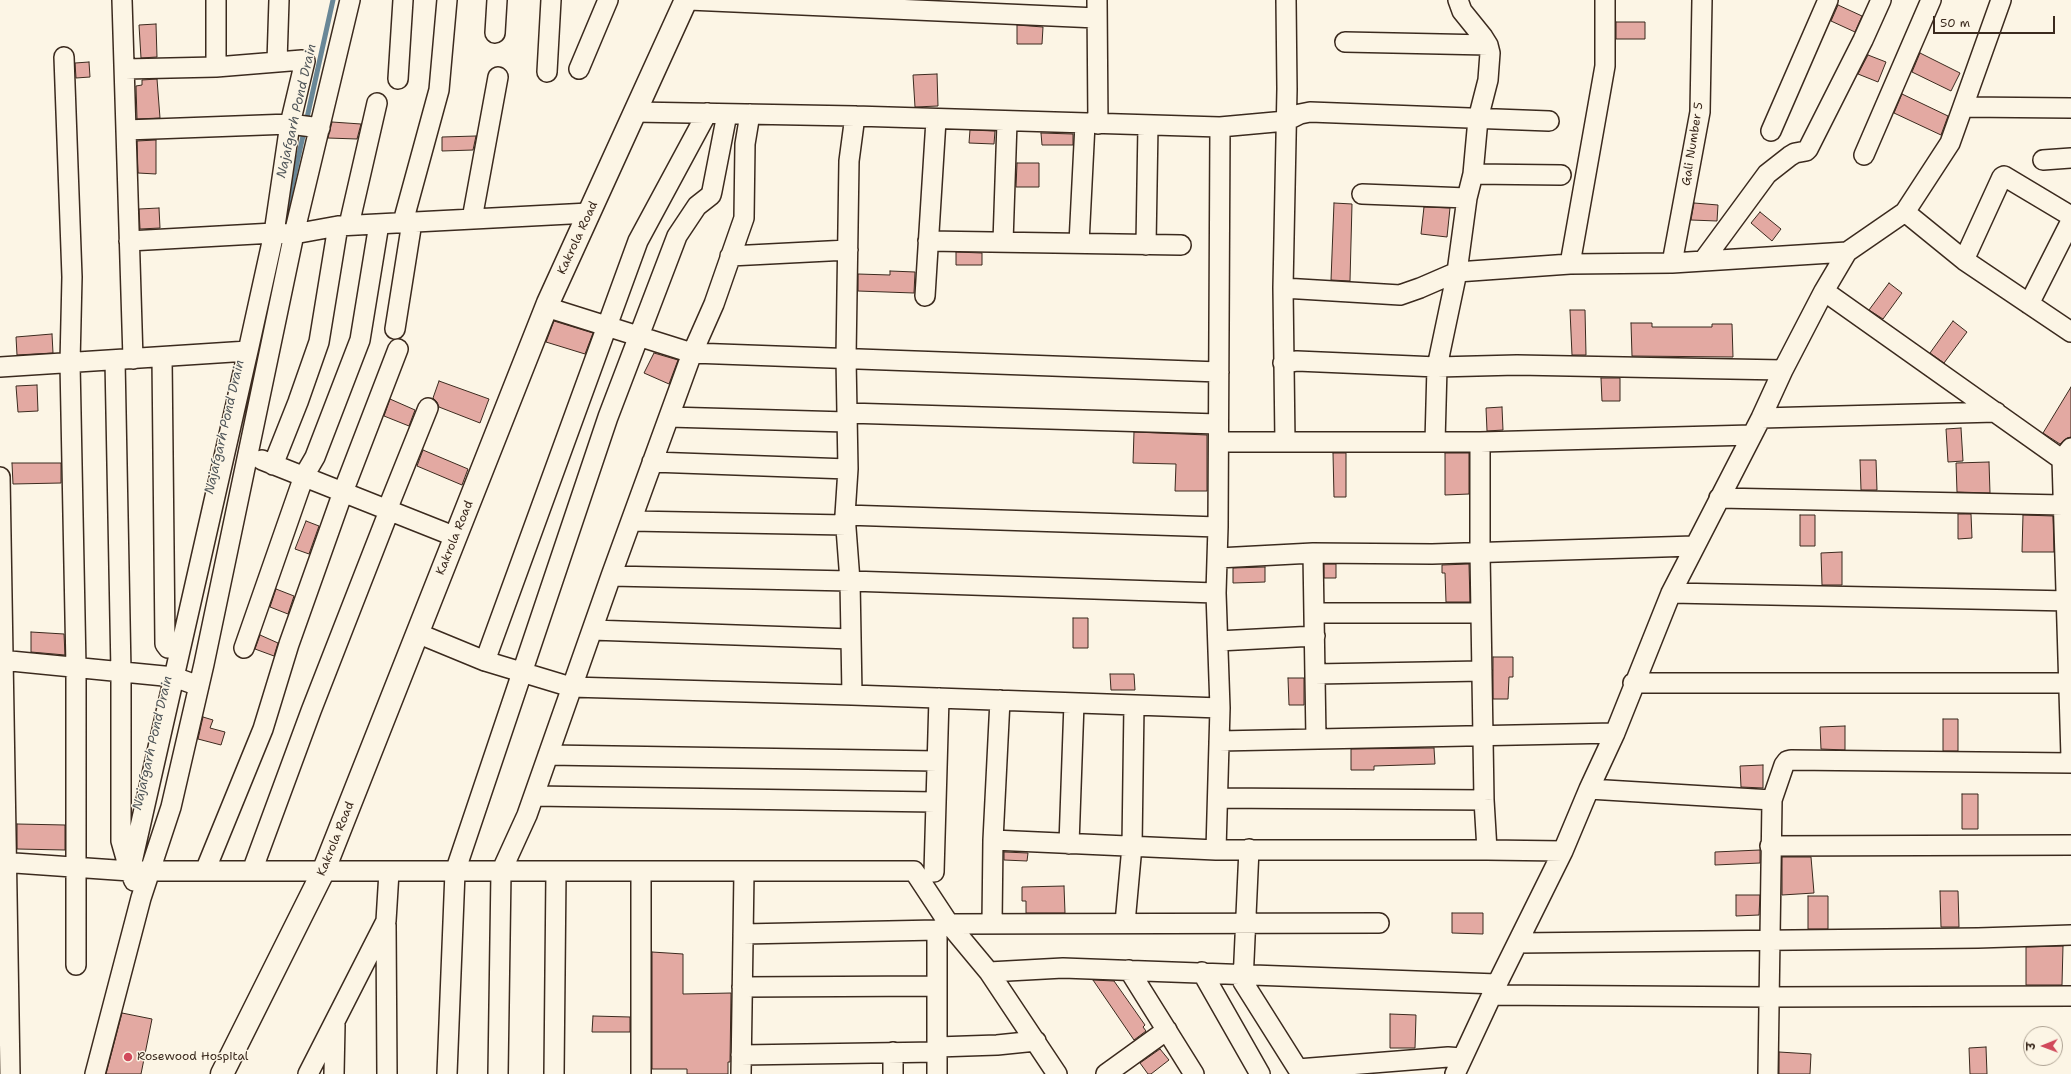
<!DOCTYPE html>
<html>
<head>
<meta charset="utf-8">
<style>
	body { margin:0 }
	#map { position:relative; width:2071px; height:1074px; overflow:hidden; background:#fcf5e5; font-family:"Shantell Sans","Playpen Sans Deva",sans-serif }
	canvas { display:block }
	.north { position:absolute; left:2023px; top:1026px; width:40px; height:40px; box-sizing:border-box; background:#fcf5e5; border:1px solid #afa495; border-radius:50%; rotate:269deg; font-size:11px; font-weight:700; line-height:16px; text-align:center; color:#3b2a1e }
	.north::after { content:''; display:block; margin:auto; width:14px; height:18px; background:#d1495b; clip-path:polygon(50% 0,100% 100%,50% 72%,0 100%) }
	.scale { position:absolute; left:1933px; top:16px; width:122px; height:18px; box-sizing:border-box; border:2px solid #3b2a1e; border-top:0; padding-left:5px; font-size:12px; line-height:14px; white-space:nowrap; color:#3b2a1e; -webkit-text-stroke:3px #fcf5e5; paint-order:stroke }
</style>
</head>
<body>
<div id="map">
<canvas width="2071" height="1074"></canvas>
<div class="north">उ</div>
<div class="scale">50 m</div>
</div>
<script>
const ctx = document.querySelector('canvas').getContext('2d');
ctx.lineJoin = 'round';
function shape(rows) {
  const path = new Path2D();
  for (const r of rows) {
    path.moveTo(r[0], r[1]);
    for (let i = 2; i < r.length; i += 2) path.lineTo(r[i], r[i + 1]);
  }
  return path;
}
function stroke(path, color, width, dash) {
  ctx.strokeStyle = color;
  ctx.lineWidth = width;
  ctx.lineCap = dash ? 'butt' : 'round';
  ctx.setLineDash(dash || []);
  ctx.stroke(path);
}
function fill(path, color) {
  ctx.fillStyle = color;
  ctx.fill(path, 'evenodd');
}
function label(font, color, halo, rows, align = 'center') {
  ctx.font = font + ' "Shantell Sans",sans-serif';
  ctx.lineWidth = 3;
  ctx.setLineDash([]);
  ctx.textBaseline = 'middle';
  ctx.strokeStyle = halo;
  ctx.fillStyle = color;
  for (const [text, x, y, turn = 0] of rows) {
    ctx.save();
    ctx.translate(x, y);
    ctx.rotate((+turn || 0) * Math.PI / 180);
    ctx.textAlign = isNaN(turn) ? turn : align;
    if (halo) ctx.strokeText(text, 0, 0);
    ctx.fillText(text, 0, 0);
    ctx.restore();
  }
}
stroke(shape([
	[286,213,333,0]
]), '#698797', 5);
const building = shape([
	[1838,5,1862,16,1855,32,1831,21,1838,5],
	[1616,22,1645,22,1645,39,1616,39,1616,22],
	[156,24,157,57,141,58,139,25,156,24],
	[1017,25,1043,27,1042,44,1017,44,1017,25],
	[1920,53,1960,73,1951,91,1912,72,1920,53],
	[1868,55,1886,62,1878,82,1858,74,1868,55],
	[89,62,90,77,76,78,75,63,89,62],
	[937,74,938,106,915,107,913,75,937,74],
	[157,79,160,118,137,119,136,86,142,85,142,80,157,79],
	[1902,94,1948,116,1941,135,1894,113,1902,94],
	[332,122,361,124,357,139,328,138,332,122],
	[970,130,995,131,994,144,969,143,970,130],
	[1041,133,1073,134,1073,145,1042,145,1041,133],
	[476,136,473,150,442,151,442,137,476,136],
	[156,140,156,174,138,173,137,141,156,140],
	[1017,163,1039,163,1039,187,1016,187,1017,163],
	[1334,203,1352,204,1350,281,1331,280,1334,203],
	[1694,203,1718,205,1717,221,1691,220,1694,203],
	[1424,207,1450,208,1447,237,1421,234,1424,207],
	[159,208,160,228,140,229,139,209,159,208],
	[1760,212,1781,229,1772,241,1751,223,1760,212],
	[956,252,982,253,982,265,956,265,956,252],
	[890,271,915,272,914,293,858,291,858,274,890,275,890,271],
	[1889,283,1902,293,1883,319,1869,310,1889,283],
	[1570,310,1585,310,1586,355,1572,355,1570,310],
	[554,321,593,333,585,354,546,342,554,321],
	[1953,321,1967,332,1944,363,1930,353,1953,321],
	[1631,323,1652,323,1652,327,1712,327,1712,324,1732,324,1733,357,1632,356,1631,323],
	[52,334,53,353,17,355,16,337,52,334],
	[654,353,678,360,669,384,644,373,654,353],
	[1601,378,1620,378,1620,401,1602,401,1601,378],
	[439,381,489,399,480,423,439,407,437,402,433,398,439,381],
	[37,385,38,411,18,412,16,386,37,385],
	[2071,387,2071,437,2067,438,2060,444,2043,433,2071,387],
	[390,399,415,410,409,426,384,416,390,399],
	[1502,407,1503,430,1487,431,1486,408,1502,407],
	[1961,428,1963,461,1948,462,1946,429,1961,428],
	[1134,432,1207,435,1207,491,1175,491,1176,464,1133,463,1134,432],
	[423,450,468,469,462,485,417,466,423,450],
	[1333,453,1346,453,1346,497,1334,497,1333,453],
	[1445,453,1469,453,1469,494,1445,495,1445,453],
	[1860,460,1876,460,1877,490,1861,490,1860,460],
	[1989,462,1990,493,1957,492,1956,463,1989,462],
	[12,463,61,463,61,483,13,484,12,463],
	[1958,514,1971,514,1972,538,1958,539,1958,514],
	[1800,515,1815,515,1815,546,1800,546,1800,515],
	[2023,515,2053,516,2054,552,2022,552,2023,515],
	[306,521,319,526,309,554,295,549,306,521],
	[1842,552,1842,585,1822,585,1821,553,1842,552],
	[1324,564,1336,564,1336,578,1324,578,1324,564],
	[1469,564,1470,602,1446,602,1445,573,1442,573,1442,565,1469,564],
	[1265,567,1265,582,1233,583,1233,568,1265,567],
	[276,589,294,596,288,614,270,607,276,589],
	[1073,618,1088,618,1088,648,1073,648,1073,618],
	[31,632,64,634,65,655,31,652,31,632],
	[260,635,278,643,274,656,255,649,260,635],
	[1493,657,1513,657,1513,677,1509,677,1508,699,1493,699,1493,657],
	[1110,674,1134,674,1135,690,1111,690,1110,674],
	[1288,678,1304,678,1304,705,1289,705,1288,678],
	[203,717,213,720,210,728,225,732,221,745,198,739,203,717],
	[1943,719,1958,719,1958,751,1943,751,1943,719],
	[1845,726,1845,750,1821,749,1820,727,1845,726],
	[1434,748,1435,764,1374,766,1374,770,1351,770,1351,749,1434,748],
	[1763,765,1763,788,1741,787,1740,766,1763,765],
	[1962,794,1978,794,1978,829,1962,829,1962,794],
	[17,824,65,825,65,850,17,849,17,824],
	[1760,850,1760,863,1715,865,1715,852,1760,850],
	[1004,852,1028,853,1027,861,1004,860,1004,852],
	[1782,857,1811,857,1814,893,1782,895,1782,857],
	[1064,886,1065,913,1026,913,1026,901,1022,901,1022,887,1064,886],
	[1940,891,1958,891,1959,927,1941,927,1940,891],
	[1736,895,1760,895,1759,915,1736,916,1736,895],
	[1808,896,1828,896,1828,929,1808,929,1808,896],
	[1452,913,1483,913,1483,934,1452,933,1452,913],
	[2063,946,2062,985,2026,985,2026,947,2063,946],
	[652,952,683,954,683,994,731,993,730,1062,728,1062,728,1074,687,1074,687,1069,652,1069,652,952],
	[1093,980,1114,981,1145,1025,1143,1027,1146,1031,1134,1040,1093,980],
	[122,1013,152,1019,141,1074,106,1074,122,1013],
	[1390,1014,1416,1015,1415,1048,1390,1048,1390,1014],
	[593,1016,630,1017,630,1032,592,1032,593,1016],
	[1986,1047,1987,1074,1970,1074,1969,1048,1986,1047],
	[1160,1049,1169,1060,1151,1074,1148,1074,1140,1063,1160,1049],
	[1779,1052,1811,1054,1810,1074,1779,1074,1779,1052]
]);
fill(building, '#e3a9a2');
stroke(building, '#3b2a1e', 1);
const street = shape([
	[122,0,133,359],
	[689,0,1097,18],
	[1097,0,1098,124],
	[1286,0,1287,89,1283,288,1400,295,1420,288,1457,272,1570,264,1672,263,1847,252],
	[2001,0,1950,143,1905,212,1964,260,2071,332],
	[495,33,497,0],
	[1345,42,1488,45],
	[64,57,72,277,70,363,76,667,76,965],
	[277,62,279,0],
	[216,67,216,0],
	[125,69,216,67,302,60,305,61,290,124,274,233,248,351],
	[579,69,608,0],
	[547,72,551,0],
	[398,79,403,0],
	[1964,107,2071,108],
	[635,112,855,116,1220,127],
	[707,113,638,241,485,661,571,687,852,695,1220,708],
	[126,130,290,124,320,128],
	[1771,131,1828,0],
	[1864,155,1931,0],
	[2043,160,2071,158],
	[1473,174,1561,175],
	[1362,194,1467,198],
	[472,219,498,77],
	[403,222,439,90,447,0],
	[349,225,377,103],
	[129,241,274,233,294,234,338,226,589,213],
	[928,241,1181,245],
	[1003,242,1007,122],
	[1079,243,1085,124],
	[1146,245,1148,125],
	[730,256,848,250],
	[1964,260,2002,177,2004,176,2071,216],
	[1703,261,1767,174,1790,156,1795,153,1806,151,1808,149,1863,40,1881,0],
	[1672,263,1700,112,1702,0],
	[1570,264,1605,66,1605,0],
	[1283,288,1285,442],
	[1824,291,2071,466],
	[925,296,936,120],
	[2029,304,2071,221],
	[546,307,692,353,1219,372],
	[395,329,412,222],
	[162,357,165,644,168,648,180,647],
	[115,360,121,672,121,841,129,869],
	[1283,363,1297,361,1437,367,1517,365,1783,370],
	[0,367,248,351,130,871,134,881],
	[847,413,1218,424],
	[669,417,847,422],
	[1761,418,1996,412],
	[1219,442,1480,442,1752,435],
	[1435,442,1437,367,1457,272,1467,198,1473,174,1478,119,1488,80,1490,53,1488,45,1483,37,1462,11,1458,0],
	[1480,442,1480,553,1484,800,1487,850,1216,850,1220,708,1216,593,1218,527,1220,127,1286,121,1300,114,1310,112,1549,121],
	[2071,448,2062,459,2071,757],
	[262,460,456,537],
	[652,462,848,469],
	[273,465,298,402,319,342,338,226],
	[0,477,10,1074],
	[1719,498,2063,505],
	[387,510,428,408],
	[845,515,1218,527],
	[631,521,846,525],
	[1313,553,1316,739],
	[1218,558,1313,553,1432,554,1694,546],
	[611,576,850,581,1216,593],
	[1671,593,2071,601],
	[1314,613,1481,613],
	[592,630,851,639],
	[417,633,485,661],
	[1218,641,1315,636],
	[244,648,304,476,315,457,360,340,379,224],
	[0,660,174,677,199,686],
	[1315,674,1482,671],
	[1633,683,2068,683],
	[852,695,850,581,845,515,848,469,846,358,849,161,855,116],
	[1219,741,1615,733],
	[548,755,937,761],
	[1589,789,1772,800,1768,1074],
	[534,796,935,802],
	[1218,798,1484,800],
	[1772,800,1784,765,1787,761,1791,760,2071,763],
	[993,840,1000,700],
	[1069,844,1074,703],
	[1770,846,2071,845],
	[1249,849,1243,982,1301,1074],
	[1487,850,1563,851],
	[0,862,130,871,914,871,949,924,989,972,1057,1074],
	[205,871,263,729,289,644,343,492,398,349],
	[252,871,311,711,389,511],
	[934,872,939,698],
	[992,923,993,840,1216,850],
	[1125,923,1132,846,1134,705],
	[386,925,387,1074],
	[743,934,937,930],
	[1518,943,1978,938,2071,935],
	[1129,970,1194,1074],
	[989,972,1063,968,1497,984],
	[1202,972,1260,1074],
	[742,987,937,986],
	[1492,995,1769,997,2071,996],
	[937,1047,997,1045,1036,1041],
	[741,1055,937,1052],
	[1298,1069,1448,1057,1462,1058],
	[95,1074,141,898,171,807,204,664,294,234,350,0],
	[308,1074,386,921,389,872],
	[334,1074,335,1025],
	[447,1074,455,872,608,417,677,236,697,206,711,195,712,191,727,114],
	[498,1074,501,872,527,815,611,576,691,356,714,304,744,218,745,144,750,114],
	[554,1074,556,872],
	[641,1074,641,872],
	[741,1074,744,872],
	[893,1074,893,1052],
	[937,1074,937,930,949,924,1379,923],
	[1106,1074,1167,1030],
	[1455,1074,1497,984,1563,851,1589,789,1615,733,1671,593,1761,418,1783,370,1824,291,1847,252,1905,212]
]);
const secondary = shape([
	[222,1074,323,872,548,303,686,0]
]);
stroke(street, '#3b2a1e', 22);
stroke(secondary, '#3b2a1e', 25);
stroke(street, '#fcf5e5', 19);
stroke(secondary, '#fcf5e5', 22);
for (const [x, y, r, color] of [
	[128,1057,5,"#d1495b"]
]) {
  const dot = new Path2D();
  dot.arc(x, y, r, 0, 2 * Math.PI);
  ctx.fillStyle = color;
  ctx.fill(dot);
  stroke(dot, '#fcf5e5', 1.5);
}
label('12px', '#3b2a1e', '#fcf5e5', [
	["Gali Number 5",1693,144,-81],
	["Kakrola Road",578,238,-65],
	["Kakrola Road",455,538,-68],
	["Kakrola Road",336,839,-68]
]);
label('12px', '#3b2a1e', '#fcf5e5', [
	["Rosewood Hospital",137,1057]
], 'left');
label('italic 13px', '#52585b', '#fcf5e5', [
	["Najafgarh Pond Drain",297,111,-77],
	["Najafgarh Pond Drain",225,427,-77],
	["Najafgarh Pond Drain",153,743,-77]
]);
</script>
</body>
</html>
